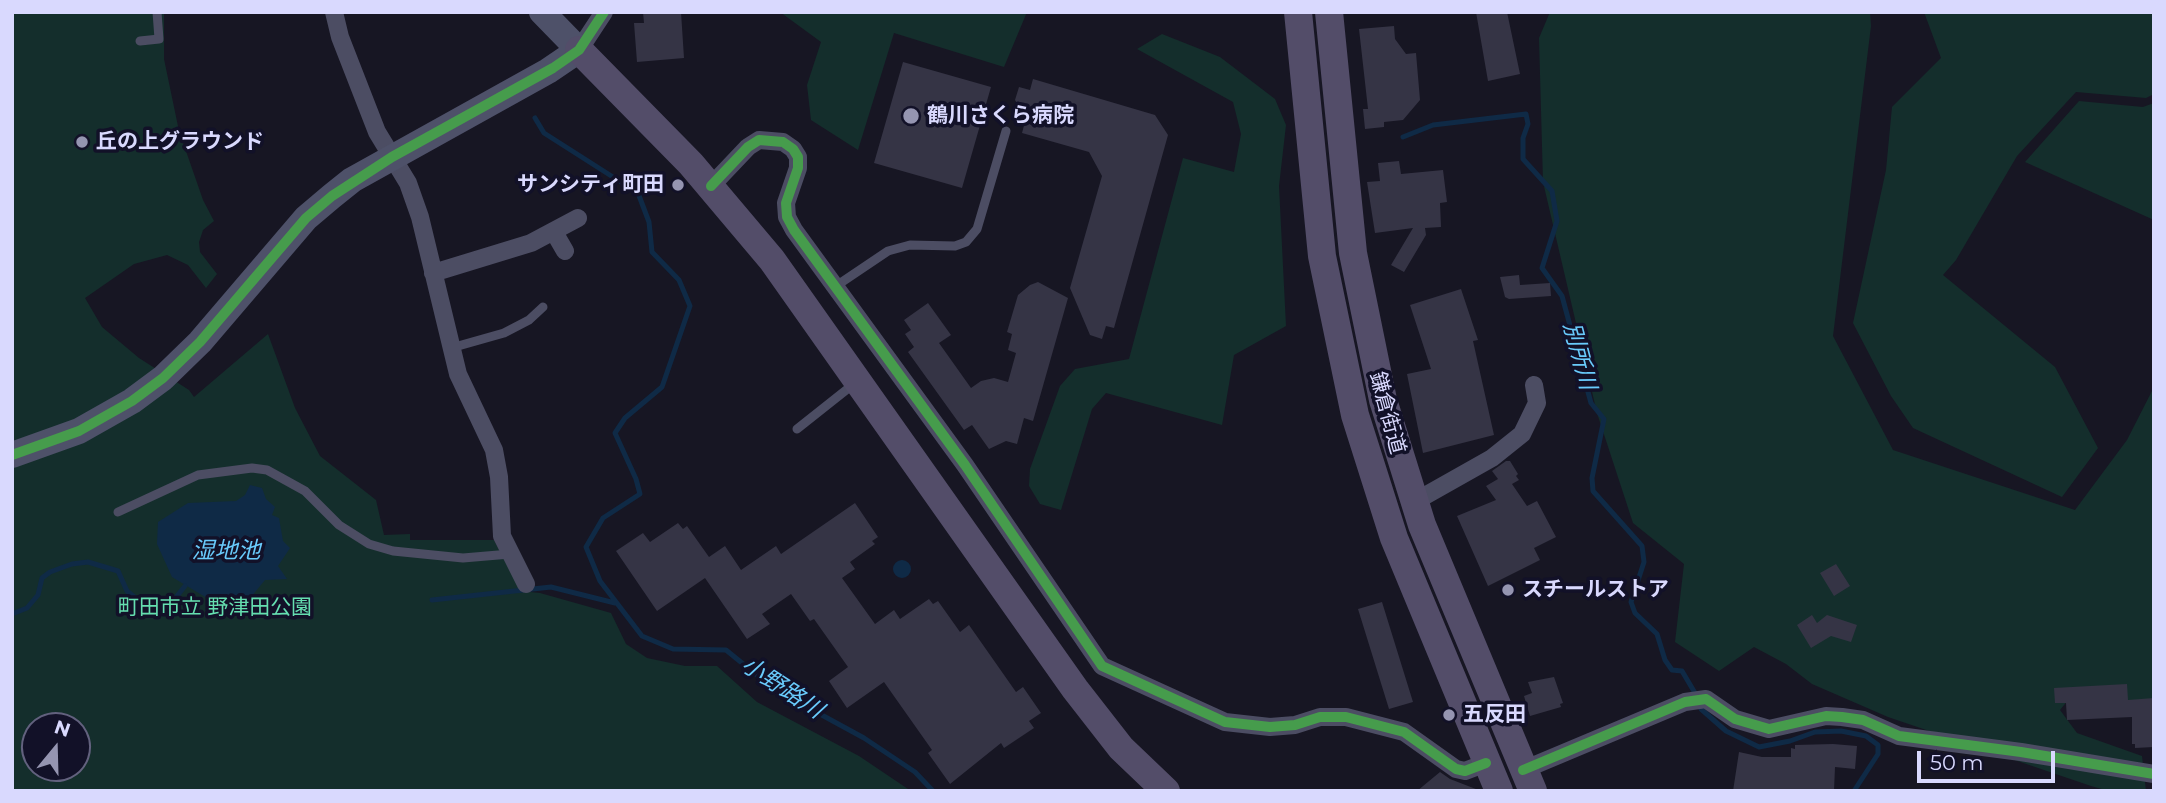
<!DOCTYPE html>
<html>
<head>
<meta charset="utf-8">
<style>
	body { margin:0 }
	#map { position:relative; width:2166px; height:803px; overflow:hidden; background:#171623; font-family:Montserrat,sans-serif }
	canvas { display:block }
	.frame { position:absolute; inset:0; border:14px solid #d9d9fe; pointer-events:none }
	.north { position:absolute; left:21px; top:712px; width:70px; height:70px; box-sizing:border-box; background:#121128; border:2px solid #62617e; border-radius:50%; rotate:19deg; font-size:19px; font-weight:700; line-height:28px; text-align:center; color:#d9d9fe }
	.north::after { content:''; display:block; margin:auto; width:24px; height:32px; background:#9595b1; clip-path:polygon(50% 0,100% 100%,50% 72%,0 100%) }
	.scale { position:absolute; left:1917px; top:751px; width:138px; height:32px; box-sizing:border-box; border:4px solid #d9d9fe; border-top:0; padding-left:9px; font-size:21px; line-height:24px; white-space:nowrap; color:#d9d9fe; -webkit-text-stroke:5px #121128; paint-order:stroke }
</style>
</head>
<body>
<div id="map">
<canvas width="2166" height="803"></canvas>
<div class="frame"></div>
<div class="north">N</div>
<div class="scale">50 m</div>
</div>
<script>
const ctx = document.querySelector('canvas').getContext('2d');
ctx.lineJoin = 'round';
function fill(path, color) {
  ctx.fillStyle = color;
  ctx.fill(path, 'evenodd');
}
function shape(rows) {
  const path = new Path2D();
  for (const r of rows) {
    if (r.length === 3) {
      path.moveTo(r[0] + r[2], r[1]);
      path.arc(r[0], r[1], r[2], 0, 2 * Math.PI);
      continue;
    }
    path.moveTo(r[0], r[1]);
    for (let i = 2; i < r.length; i += 2) path.lineTo(r[i], r[i + 1]);
  }
  return path;
}
function stroke(path, color, width, dash) {
  ctx.strokeStyle = color;
  ctx.lineWidth = width;
  ctx.lineCap = dash ? 'butt' : 'round';
  ctx.setLineDash(dash || []);
  ctx.stroke(path);
}
function label(font, color, halo, rows, align = 'center') {
  ctx.font = font + ' Montserrat,"Noto Sans JP",sans-serif';
  ctx.lineWidth = 7;
  ctx.setLineDash([]);
  ctx.textBaseline = 'middle';
  ctx.strokeStyle = halo;
  ctx.fillStyle = color;
  for (const [text, x, y, turn = 0] of rows) {
    ctx.save();
    ctx.translate(x, y);
    ctx.rotate((+turn || 0) * Math.PI / 180);
    ctx.textAlign = isNaN(turn) ? turn : align;
    if (halo) ctx.strokeText(text, 0, 0);
    ctx.fillText(text, 0, 0);
    ctx.restore();
  }
}
fill(shape([
	[12,12,164,12,164,59,179,131,203,200,214,221,203,230,199,242,200,252,217,274,206,288,188,265,167,255,134,264,85,298,102,327,139,358,189,390,194,397,268,334,295,408,320,456,376,500,384,535,410,534,410,540,494,540,521,591,540,593,611,613,626,644,647,658,685,666,717,666,757,702,859,756,911,791,12,791],
	[35,726,77,726,77,768,35,768],
	[780,12,1027,12,1004,67,894,33,858,150,811,120,807,85,821,42],
	[1550,12,1870,12,1871,26,1833,336,1893,450,2075,510,2127,440,2154,387,2154,712,2077,689,2060,710,2077,733,2142,756,2146,791,2109,791,2091,786,1888,717,1812,684,1786,664,1754,647,1719,671,1675,642,1684,564,1633,523,1597,413,1543,182,1539,38],
	[1924,12,2154,12,2154,94,2146,98,2076,92,2017,156,1956,260,1943,275,2055,367,2098,448,2062,497,1913,428,1891,396,1853,323,1886,170,1892,107,1941,58],
	[1162,34,1220,57,1275,99,1286,125,1279,186,1286,326,1234,355,1222,425,1106,393,1092,409,1061,510,1040,504,1029,486,1030,469,1060,386,1075,369,1129,359,1183,158,1234,172,1241,134,1233,102,1137,49],
	[2079,101,2143,107,2154,103,2154,220,2025,162]
]), '#142e2c');
fill(shape([
	[250,485,262,488,266,499,275,507,272,515,279,518,283,541,290,548,278,566,287,579,265,580,246,603,207,598,172,577,157,544,158,522,188,503,236,501,245,495],
	[902,569,9]
]), '#0f2a46');
stroke(shape([
	[535,118,544,133,638,193,649,222,652,252,679,280,690,306,662,387,625,418,615,433,636,479,640,494,603,518,586,547,600,581,642,636,673,649,726,650,774,689,864,738,915,772,933,791],
	[1403,137,1433,125,1526,114,1528,124,1523,138,1523,159,1552,191,1557,221,1542,268,1562,296,1591,403,1604,419,1592,478,1593,491,1642,546,1644,562,1631,602,1635,613,1657,634,1665,660,1672,670,1682,671,1695,693],
	[432,600,551,587,615,603],
	[12,614,27,608,38,595,42,578,50,572,72,564,88,562,118,571,127,591,148,608,169,606,185,586],
	[1701,709,1726,731,1759,747,1790,741,1815,732,1841,731,1866,736,1878,745,1878,754,1854,791]
]), '#0f2a46', 5);
fill(shape([
	[643,12,681,12,684,58,637,62,634,23,644,23],
	[1476,12,1507,12,1520,74,1488,81],
	[1394,26,1395,39,1406,54,1416,53,1420,100,1403,120,1384,122,1384,127,1365,129,1363,109,1368,109,1359,29],
	[903,62,991,87,962,188,874,163],
	[1033,79,1155,115,1168,135,1114,328,1106,326,1102,339,1090,335,1070,288,1102,176,1089,152,1022,133,1026,118,1015,100,1019,87,1030,90],
	[1399,161,1401,174,1443,170,1447,202,1440,203,1441,227,1425,228,1426,235,1404,272,1391,265,1413,228,1375,233,1367,182,1380,181,1378,163],
	[1519,275,1520,285,1550,283,1551,296,1509,299,1505,297,1500,277],
	[1038,282,1068,298,1033,421,1024,418,1017,444,1006,441,989,449,972,425,964,430,908,352,914,347,905,334,911,330,904,320,928,303,951,335,939,343,971,388,981,381,994,378,1008,382,1016,353,1008,350,1012,334,1007,332,1018,295,1030,285],
	[1461,289,1478,340,1473,341,1494,435,1423,453,1407,374,1431,369,1410,305],
	[1506,461,1510,461,1518,474,1516,476,1519,480,1512,484,1527,506,1537,501,1556,537,1534,548,1540,560,1488,586,1457,516,1496,500,1486,486,1498,479,1492,471],
	[855,503,878,537,872,541,875,544,850,562,855,569,842,578,875,624,894,610,900,619,929,599,933,604,938,601,960,632,969,625,1016,692,1023,687,1041,713,1029,721,1034,728,1004,748,1001,743,950,784,928,753,932,750,884,682,847,708,829,681,848,667,814,619,810,621,791,594,762,614,770,624,747,639,705,578,657,611,616,551,643,533,650,542,678,523,683,529,687,526,709,557,725,546,741,570,776,546,781,554],
	[1836,564,1850,586,1834,596,1820,573],
	[1382,602,1413,702,1389,709,1358,609],
	[1812,615,1817,623,1827,615,1857,625,1851,642,1831,636,1811,648,1797,625],
	[1554,677,1563,703,1560,704,1561,707,1530,716,1524,696,1532,693,1528,682],
	[2127,684,2128,700,2154,698,2154,747,2135,748,2135,744,2132,744,2132,717,2067,720,2066,703,2055,703,2054,688],
	[1833,744,1857,746,1855,769,1835,767,1834,791,1733,791,1739,752,1762,757,1791,757,1791,748,1795,749,1795,745],
	[1440,772,1450,779,1481,791,1417,791]
]), '#353445');
stroke(shape([
	[140,41,159,39,157,12],
	[836,286,888,251,910,245,955,246,966,242,977,229,1006,131],
	[451,348,504,333,529,320,543,307],
	[797,429,855,383],
	[118,512,198,475,252,468,267,470,305,491,339,525,369,544,393,551,463,558,510,554]
]), '#4c4d63', 9);
stroke(shape([
	[334,12,340,37,377,132,408,183,420,217,458,374,494,450,499,477,502,536,526,584],
	[579,50,604,12],
	[711,186,748,147,759,140,783,142,793,149,798,157,798,168,786,203,787,217,794,230,965,465,1102,666,1225,722,1270,727,1295,725,1320,717,1346,717,1404,732,1456,769,1465,771,1486,763],
	[554,232,565,251],
	[433,273,531,243,578,218],
	[1414,502,1492,458,1522,434,1537,403,1534,385],
	[1523,770,1685,702,1706,699,1735,719,1769,729,1826,716,1842,717,1863,720,1899,736,2021,752,2154,774]
]), '#4c4d63', 18);
stroke(shape([
	[12,455,79,431,132,401,163,378,200,342,306,218,332,196,352,180,548,71,579,50,542,12]
]), '#4e5169', 26);
stroke(shape([
	[1298,12,1322,256,1355,415,1394,538,1499,791],
	[1329,12,1353,253,1383,400,1422,525,1533,791],
	[579,50,691,164,772,260,1075,689,1121,748,1166,791]
]), '#534d69', 28);
stroke(shape([
	[711,186,748,147,759,140,783,142,793,149,798,157,798,168,786,203,787,217,794,230,965,465,1102,666,1225,722,1270,727,1295,725,1320,717,1346,717,1404,732,1456,769,1465,771,1486,763],
	[12,455,79,431,132,401,163,378,200,342,306,218,332,196,392,157,553,68,579,50,604,12],
	[1523,770,1685,702,1706,699,1735,719,1769,729,1826,716,1842,717,1863,720,1899,736,2021,752,2154,774]
]), '#469c4c', 10);
for (const [x, y, r, color] of [
	[911,116,9,"#9595b1"],
	[82,142,7,"#9595b1"],
	[678,185,7,"#9595b1"],
	[1508,590,7,"#9595b1"],
	[1449,715,7,"#9595b1"]
]) {
  const dot = new Path2D();
  dot.arc(x, y, r, 0, 2 * Math.PI);
  ctx.fillStyle = color;
  ctx.fill(dot);
  stroke(dot, '#121128', 2.5);
}
label('bold 21px', '#d9d9fe', '#121128', [
	["鶴川さくら病院",927,116],
	["丘の上グラウンド",96,142],
	["サンシティ町田",664,185,"right"],
	["スチールストア",1522,590],
	["五反田",1463,715]
], 'left');
label('21px', '#d9d9fe', '#121128', [
	["鎌倉街道",1387,413,75]
]);
label('21px', '#65deb0', '#121128', [
	["町田市立 野津田公園",215,608]
]);
label('italic 23px', '#69cbfc', '#121128', [
	["別所川",1579,356,75],
	["湿地池",226,551],
	["小野路川",782,688,33]
]);
</script>
</body>
</html>
